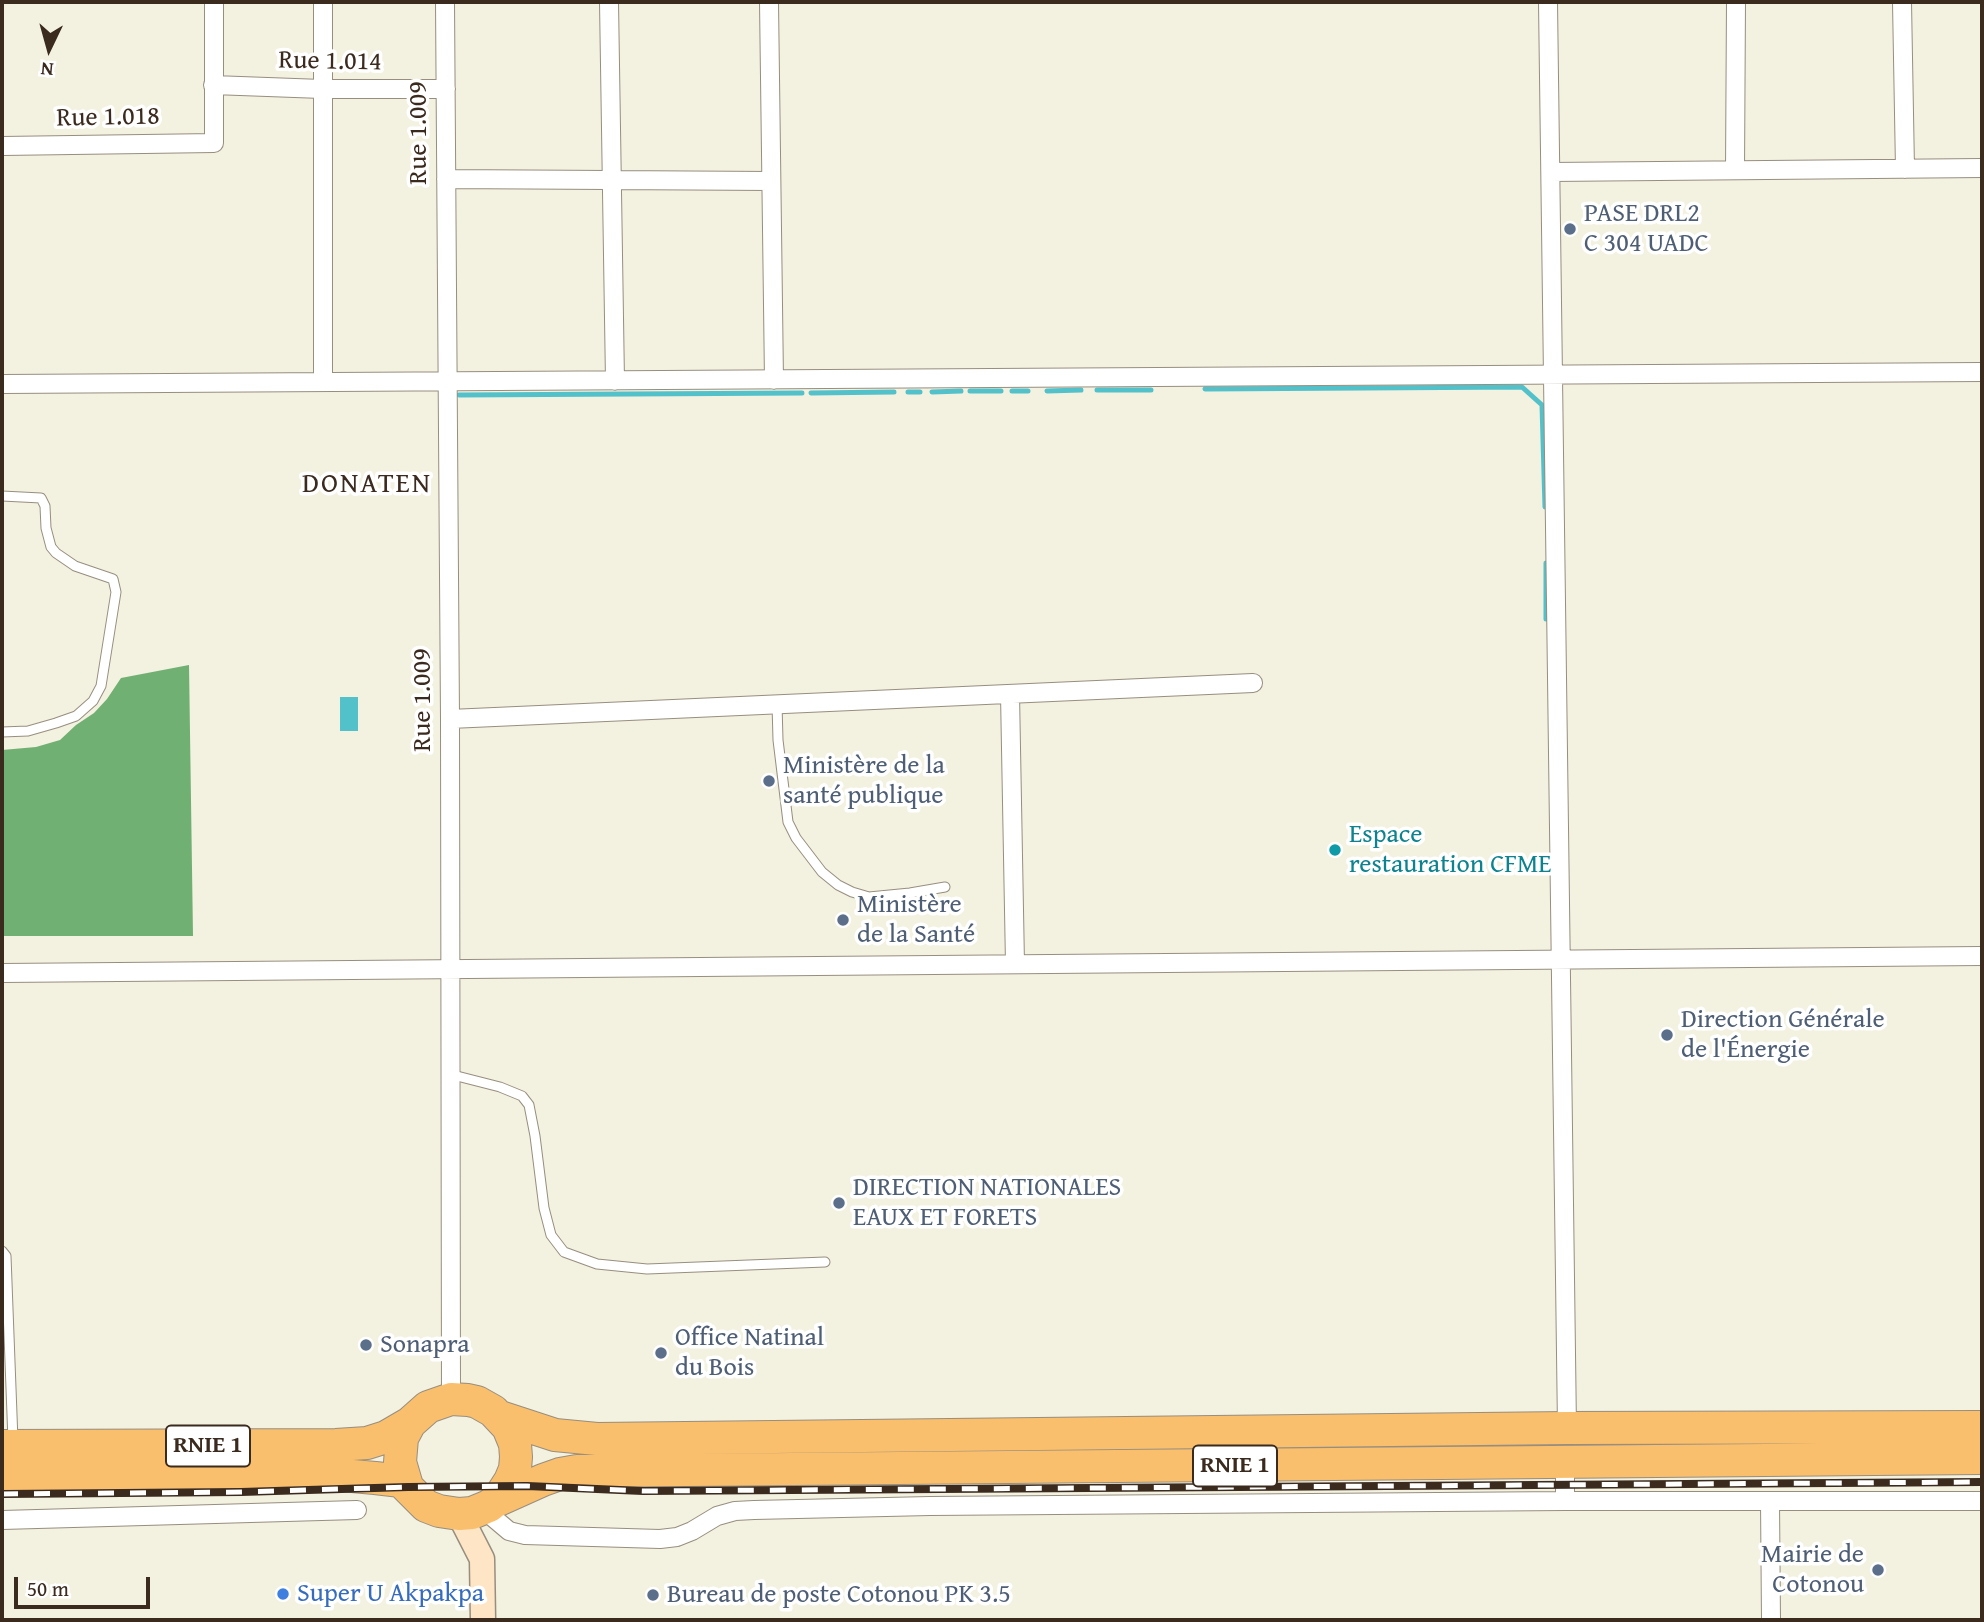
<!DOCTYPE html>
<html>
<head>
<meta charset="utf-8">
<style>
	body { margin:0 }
	#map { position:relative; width:1984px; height:1622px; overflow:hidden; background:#f3f1e0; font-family:"Gentium Book Plus",serif }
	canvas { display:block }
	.frame { position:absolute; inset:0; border:4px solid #3b2a1e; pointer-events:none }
	.north { position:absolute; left:14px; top:14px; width:70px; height:70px; -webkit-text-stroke:5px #fff; paint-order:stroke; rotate:185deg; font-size:19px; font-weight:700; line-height:28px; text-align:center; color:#3b2a1e }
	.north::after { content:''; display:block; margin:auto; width:24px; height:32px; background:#3b2a1e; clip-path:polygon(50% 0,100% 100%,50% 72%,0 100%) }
	.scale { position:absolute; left:14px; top:1577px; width:136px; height:32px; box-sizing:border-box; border:4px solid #3b2a1e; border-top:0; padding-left:9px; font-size:21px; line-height:24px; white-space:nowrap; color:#3b2a1e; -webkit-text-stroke:5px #fff; paint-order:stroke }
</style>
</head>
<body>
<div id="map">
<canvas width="1984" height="1622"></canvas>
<div class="frame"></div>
<div class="north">N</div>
<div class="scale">50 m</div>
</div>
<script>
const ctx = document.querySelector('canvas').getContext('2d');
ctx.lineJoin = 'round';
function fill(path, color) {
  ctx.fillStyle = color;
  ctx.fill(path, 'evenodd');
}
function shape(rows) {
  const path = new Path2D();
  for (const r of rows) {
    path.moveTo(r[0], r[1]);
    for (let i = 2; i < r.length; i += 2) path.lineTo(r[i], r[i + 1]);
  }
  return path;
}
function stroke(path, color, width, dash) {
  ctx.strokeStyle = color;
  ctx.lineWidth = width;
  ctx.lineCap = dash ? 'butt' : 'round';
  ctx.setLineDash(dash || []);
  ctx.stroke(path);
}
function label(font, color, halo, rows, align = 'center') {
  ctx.font = font + ' "Gentium Book Plus",serif';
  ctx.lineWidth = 7;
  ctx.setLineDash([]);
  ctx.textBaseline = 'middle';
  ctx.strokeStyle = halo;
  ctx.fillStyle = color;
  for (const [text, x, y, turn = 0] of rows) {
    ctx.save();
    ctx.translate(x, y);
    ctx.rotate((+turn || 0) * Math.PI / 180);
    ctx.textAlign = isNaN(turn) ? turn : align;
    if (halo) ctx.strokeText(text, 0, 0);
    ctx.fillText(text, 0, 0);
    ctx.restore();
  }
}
fill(shape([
	[189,665,193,936,2,936,2,750,36,747,60,740,76,725,94,713,107,699,121,678]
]), '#70b072');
fill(shape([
	[340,697,358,697,358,731,340,731]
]), '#53c1ca');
stroke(shape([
	[1205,389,1522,387,1542,405,1545,507],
	[1097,390,1151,390],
	[970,391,1001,391],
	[1012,391,1028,391],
	[1047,391,1081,390],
	[908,392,920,392],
	[932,392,961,391],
	[811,393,894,392],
	[459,395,802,393],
	[1546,619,1546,563]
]), '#53c1ca', 5);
const lane = shape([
	[2,496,41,498,45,506,46,528,51,547,56,553,75,566,113,579,116,592,101,686,93,701,76,716,56,723,28,731,2,732],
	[777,704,778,740,788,822,796,838,822,872,838,885,852,892,869,897,910,893,945,887],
	[449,1074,500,1087,522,1096,529,1105,535,1136,544,1208,551,1235,564,1252,597,1264,647,1269,825,1262],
	[2,1251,6,1256,13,1441]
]);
const street = shape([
	[323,2,323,382],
	[445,2,450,719,451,1399],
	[609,2,615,381],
	[769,2,774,380],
	[1548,2,1567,1428],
	[1902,2,1905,169],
	[213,85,322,89,446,89],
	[2,146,214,143,214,2],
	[1735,170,1736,2],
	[1551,172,1982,168],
	[446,179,771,181],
	[2,384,1982,372],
	[1010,694,1015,964],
	[450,719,1253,683],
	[2,973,1982,956],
	[1565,1463,1565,1501],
	[1770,1502,1771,1620],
	[483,1509,509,1531,525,1535,660,1539,677,1537,692,1531,717,1516,735,1511,754,1510,930,1506,1565,1501,1982,1501],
	[2,1520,357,1510]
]);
const secondary = shape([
	[459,1514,482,1559,483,1620]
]);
const highway = shape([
	[500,1417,555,1435,597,1439,1567,1428,1982,1427],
	[2,1446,336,1445,367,1443,386,1437,410,1423],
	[2,1476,341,1475,375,1478,401,1481,426,1506,439,1511,459,1514,472,1513,489,1506,499,1498,510,1481,515,1469,516,1457,515,1444,508,1427,493,1411,477,1402,468,1400,451,1399,428,1407,410,1423,402,1438,400,1462,407,1486],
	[494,1502,543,1480,560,1474,577,1471,1982,1458]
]);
stroke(lane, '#978e7f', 11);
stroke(street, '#978e7f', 20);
stroke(secondary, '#978e7f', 27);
stroke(highway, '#978e7f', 34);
stroke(lane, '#fff', 9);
stroke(street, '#fff', 18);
stroke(secondary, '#fde5c5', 24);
stroke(highway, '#f9bf6d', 32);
const rail = shape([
	[2,1494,241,1492,408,1487,527,1486,643,1491,1982,1482]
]);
stroke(rail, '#3b2a1e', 8);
stroke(rail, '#fff', 5, [16]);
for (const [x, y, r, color] of [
	[1570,229,7,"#5c6f8a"],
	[769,781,7,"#5c6f8a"],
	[1335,850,7,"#0f9aa8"],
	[843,920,7,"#5c6f8a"],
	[1667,1035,7,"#5c6f8a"],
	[839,1203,7,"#5c6f8a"],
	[366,1345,7,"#5c6f8a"],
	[661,1353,7,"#5c6f8a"],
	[1878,1570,7,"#5c6f8a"],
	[283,1594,7,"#3f7fe0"],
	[653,1595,7,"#5c6f8a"]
]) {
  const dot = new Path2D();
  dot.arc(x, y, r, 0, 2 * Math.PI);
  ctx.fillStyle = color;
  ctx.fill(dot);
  stroke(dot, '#fff', 2.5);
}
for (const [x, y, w] of [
	[208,1446,84],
	[1235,1466,84]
]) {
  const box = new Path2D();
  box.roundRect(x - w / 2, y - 20.5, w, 41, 5);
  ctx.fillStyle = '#fff';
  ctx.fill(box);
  stroke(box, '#3b2a1e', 2);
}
label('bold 24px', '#3b2a1e', null, [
	["RNIE 1",208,1446],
	["RNIE 1",1235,1466]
]);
label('26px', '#3b2a1e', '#fff', [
	["Rue 1.014",330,62,1],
	["Rue 1.018",108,118,-1],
	["Rue 1.009",419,133,-90],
	["Rue 1.009",423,700,-90]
]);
label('26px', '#4e5e75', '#fff', [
	["PASE DRL2",1584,214],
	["C 304 UADC",1584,244],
	["Ministère de la",783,766],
	["santé publique",783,796],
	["Ministère",857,905],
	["de la Santé",857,935],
	["Direction Générale",1681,1020],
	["de l'Énergie",1681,1050],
	["DIRECTION NATIONALES",853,1188],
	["EAUX ET FORETS",853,1218],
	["Office Natinal",675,1338],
	["du Bois",675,1368],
	["Sonapra",380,1345],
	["Mairie de",1864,1555,"right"],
	["Cotonou",1864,1585,"right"],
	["Bureau de poste Cotonou PK 3.5",667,1595]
], 'left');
label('26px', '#0d838f', '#fff', [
	["Espace",1349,835],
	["restauration CFME",1349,865]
], 'left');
label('26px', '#366cbe', '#fff', [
	["Super U Akpakpa",297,1594]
], 'left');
ctx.letterSpacing = '2px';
label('28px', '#3b2a1e', '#fff', [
	["DONATEN",367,485]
]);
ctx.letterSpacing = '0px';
</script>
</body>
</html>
